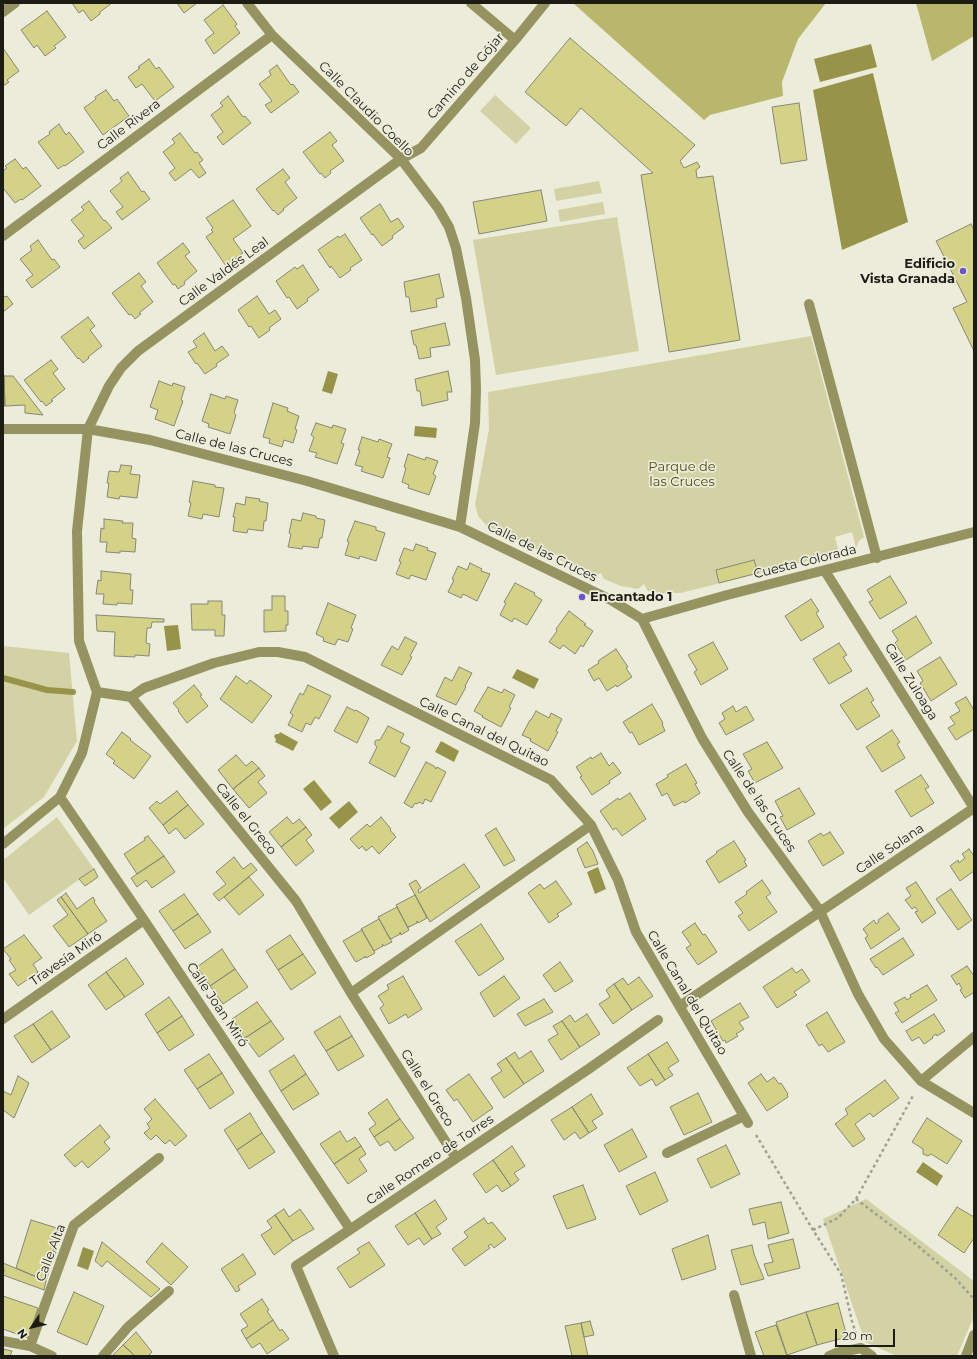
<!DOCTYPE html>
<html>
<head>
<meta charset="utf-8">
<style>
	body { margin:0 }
	#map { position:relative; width:977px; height:1359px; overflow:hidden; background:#ececda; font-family:Montserrat,sans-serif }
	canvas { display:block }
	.frame { position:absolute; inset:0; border:4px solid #1c1c15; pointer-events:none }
	.north { position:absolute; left:12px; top:1307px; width:40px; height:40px; -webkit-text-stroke:3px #ececda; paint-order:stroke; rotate:235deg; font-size:11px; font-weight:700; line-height:16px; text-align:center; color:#1c1c15 }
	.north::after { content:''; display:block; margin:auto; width:14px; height:18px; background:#1c1c15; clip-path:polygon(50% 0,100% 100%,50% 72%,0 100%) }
	.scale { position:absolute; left:835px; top:1329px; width:60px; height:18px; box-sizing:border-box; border:2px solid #1c1c15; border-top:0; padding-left:5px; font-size:12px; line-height:14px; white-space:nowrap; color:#1c1c15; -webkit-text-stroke:3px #ececda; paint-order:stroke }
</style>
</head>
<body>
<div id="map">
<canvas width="977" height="1359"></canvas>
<div class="frame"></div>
<div class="north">N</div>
<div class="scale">20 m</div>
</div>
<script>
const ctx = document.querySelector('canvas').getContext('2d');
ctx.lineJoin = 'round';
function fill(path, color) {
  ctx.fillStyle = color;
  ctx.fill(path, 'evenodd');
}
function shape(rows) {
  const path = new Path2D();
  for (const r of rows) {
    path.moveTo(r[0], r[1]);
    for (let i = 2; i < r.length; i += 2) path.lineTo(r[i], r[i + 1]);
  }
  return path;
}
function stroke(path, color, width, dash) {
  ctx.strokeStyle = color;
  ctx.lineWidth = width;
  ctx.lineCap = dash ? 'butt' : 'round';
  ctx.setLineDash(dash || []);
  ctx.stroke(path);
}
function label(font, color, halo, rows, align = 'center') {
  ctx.font = font + ' Montserrat,sans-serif';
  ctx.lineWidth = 3.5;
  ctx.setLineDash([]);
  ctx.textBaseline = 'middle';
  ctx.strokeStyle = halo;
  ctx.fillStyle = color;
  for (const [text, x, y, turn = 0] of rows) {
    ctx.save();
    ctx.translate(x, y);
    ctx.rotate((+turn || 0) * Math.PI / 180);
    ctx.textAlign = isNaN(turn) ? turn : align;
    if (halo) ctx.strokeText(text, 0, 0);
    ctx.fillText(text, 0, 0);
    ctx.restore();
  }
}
fill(shape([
	[495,95,531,128,516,144,480,111],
	[599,181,602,193,556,201,554,189],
	[603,202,605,214,560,222,558,210],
	[617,217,639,351,496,375,473,240],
	[811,336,864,537,859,541,856,548,852,532,835,537,839,553,681,593,661,593,648,591,644,584,638,589,621,586,604,579,601,573,596,575,560,560,558,554,553,557,487,526,478,516,475,504,489,429,488,392],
	[3,646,69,653,77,741,44,797,3,829],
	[57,817,94,869,29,915,3,878,3,860],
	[866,1199,974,1281,974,1316,957,1356,897,1356,865,1342,823,1219]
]), '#d3d2a5');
fill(shape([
	[573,3,826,3,798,39,782,82,783,96,710,115,704,120],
	[916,3,974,3,974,36,932,61]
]), '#b9b76c');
fill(shape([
	[871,44,877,67,820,82,814,59],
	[873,73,908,222,842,250,813,90],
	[328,371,338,374,332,394,322,391],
	[415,426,437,428,436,438,414,436],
	[178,625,181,649,167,651,164,626],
	[517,669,539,679,534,689,512,678],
	[280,732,298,742,293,751,275,742,276,740,274,736,276,734,279,734],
	[441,741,459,751,454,762,435,752],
	[314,780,332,802,321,811,303,789],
	[349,801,358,812,339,829,329,818],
	[598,867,606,889,595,894,587,872],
	[923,1162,943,1176,937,1186,916,1172],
	[83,1247,94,1251,88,1270,77,1266]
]), '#97944a');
stroke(shape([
	[3,678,47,690,73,692]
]), '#97944a', 6);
const building = shape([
	[72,3,112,3,100,12,100,14,91,21,83,10,79,13,72,3],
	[177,3,197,3,184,13,177,3],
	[223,5,237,24,235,26,240,33,214,54,205,40,214,33,204,20,223,5],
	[47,11,66,37,54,46,56,48,45,56,37,45,34,48,21,30,47,11],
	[570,38,695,145,680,161,684,168,697,162,700,167,696,170,697,178,713,176,740,340,669,352,641,175,653,173,581,108,566,126,525,92,570,38],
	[3,48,19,71,7,80,9,82,3,86,3,48],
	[149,59,156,69,159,67,174,87,155,101,142,84,136,88,128,77,140,68,138,67,149,59],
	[277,65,291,85,293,84,299,92,271,113,265,105,272,101,259,84,271,75,269,71,277,65],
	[106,90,114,101,117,99,129,116,103,135,84,108,96,99,95,97,106,90],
	[228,96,243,117,245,116,251,123,223,145,217,137,223,132,211,115,223,106,220,103,228,96],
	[799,103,807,160,781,164,772,107,799,103],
	[59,124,66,135,69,132,84,152,65,166,64,165,58,169,38,142,50,134,49,132,59,124],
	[330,132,337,141,332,145,344,161,330,171,331,173,325,178,321,173,320,174,303,152,330,132],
	[180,133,195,153,197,152,203,160,199,163,206,173,199,178,191,169,175,181,169,173,175,168,163,152,175,143,172,139,180,133],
	[15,159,23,169,26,167,41,186,22,200,21,199,15,203,3,188,3,171,7,168,5,166,15,159],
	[283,169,290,178,285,182,297,198,283,209,284,210,278,215,274,210,273,211,256,189,283,169],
	[128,172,142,192,144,191,150,199,122,220,116,212,123,207,110,191,122,181,120,178,128,172],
	[541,190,547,221,479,234,473,202,541,190],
	[233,200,251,226,233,239,243,253,226,266,206,237,213,232,211,230,213,228,206,218,233,200],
	[89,201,104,221,105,220,112,228,84,249,78,241,84,236,71,220,84,210,81,207,89,201],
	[380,204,391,222,398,218,404,227,392,236,393,238,382,246,373,234,372,235,360,218,380,204],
	[971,224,974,230,974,351,953,308,967,302,936,241,971,224],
	[345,234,362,260,350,268,351,270,340,278,331,266,330,268,318,250,338,236,339,238,345,234],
	[38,240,52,260,54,259,60,267,32,288,26,280,33,275,20,259,32,250,30,246,38,240],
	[183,243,190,252,185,256,197,271,184,282,185,284,178,289,175,284,173,285,157,263,183,243],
	[303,265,319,290,307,299,308,301,297,309,289,297,287,298,276,281,295,267,297,269,303,265],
	[139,273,146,282,141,286,153,302,139,313,141,314,135,319,131,314,129,315,112,293,139,273],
	[439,274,444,297,436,299,437,307,411,312,409,297,406,297,404,282,439,274],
	[3,295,5,297,7,296,13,304,3,312,3,295],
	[257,296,269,314,275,310,281,319,269,328,270,330,259,338,251,326,249,327,238,310,257,296],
	[88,317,95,326,90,330,102,346,88,357,89,358,83,363,79,358,78,359,61,337,88,317],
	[445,323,450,345,430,348,431,357,419,359,416,345,414,345,411,331,445,323],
	[204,333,215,351,222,346,229,355,216,364,217,366,205,374,197,363,196,364,188,352,197,347,193,341,204,333],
	[51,360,58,369,53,373,65,389,51,400,53,401,46,406,42,401,41,402,24,380,51,360],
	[448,371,452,392,447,392,448,400,422,406,420,391,417,391,415,379,448,371],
	[4,376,5,406,3,406,3,377,4,376],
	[4,376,13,376,43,415,25,413,25,405,5,406,4,376],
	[159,381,172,386,173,383,185,387,181,400,183,401,174,426,155,419,158,410,150,407,159,381],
	[211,394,225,399,226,396,238,400,234,413,236,415,230,434,208,427,209,424,202,421,211,394],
	[273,403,288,408,287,411,299,416,295,429,297,430,293,443,284,440,282,447,269,443,270,439,263,437,273,403],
	[316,423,332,428,333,425,346,429,341,443,344,444,337,464,315,457,317,453,309,451,314,437,311,435,316,423],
	[362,437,378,442,379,439,392,444,387,457,390,458,383,478,361,471,363,467,355,465,360,450,358,450,362,437],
	[408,454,425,460,426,457,438,461,433,474,436,476,429,495,408,488,409,485,402,482,406,468,404,467,408,454],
	[121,465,132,466,130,474,140,475,137,498,120,496,119,499,107,497,109,483,107,483,109,471,119,472,121,465],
	[193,481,215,485,215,487,224,488,219,517,203,514,202,519,188,516,191,503,189,502,193,481],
	[246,497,260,499,259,501,268,503,266,521,264,521,263,531,248,529,247,533,233,531,235,517,233,517,236,503,245,505,246,497],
	[303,513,316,516,316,518,325,520,322,538,320,538,318,548,303,546,302,549,288,547,291,534,289,533,292,519,301,521,303,513],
	[104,519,123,521,122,523,133,523,132,538,136,539,135,552,120,551,120,553,106,552,107,542,100,542,101,528,104,529,104,519],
	[355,521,376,527,376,530,385,533,376,561,360,556,359,559,345,555,349,542,347,541,355,521],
	[416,544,428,548,427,550,436,553,426,580,411,575,409,579,396,574,401,562,399,561,404,548,413,551,416,544],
	[754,560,758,573,719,583,716,570,754,560],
	[470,563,482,569,481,571,490,574,477,601,463,594,461,598,448,592,454,580,452,579,458,566,467,570,470,563],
	[101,571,131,574,130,590,133,590,132,604,117,603,117,605,103,604,104,594,96,594,98,580,101,581,101,571],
	[890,576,907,603,880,619,869,602,873,600,867,590,890,576],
	[515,583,535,593,534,595,542,600,527,625,514,618,512,622,500,615,506,603,504,602,515,583],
	[272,596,285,596,285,611,288,611,288,625,286,625,286,631,264,632,264,610,272,610,272,596],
	[811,599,819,611,816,613,824,627,801,641,785,616,811,599],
	[208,601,222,601,222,615,225,615,224,636,215,636,215,630,192,630,191,604,208,604,208,601],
	[328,603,356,615,351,628,353,629,348,642,338,639,335,645,323,641,324,638,316,634,328,603],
	[569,611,586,624,584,625,593,631,583,647,581,645,575,654,563,645,560,649,549,642,557,631,556,629,569,611],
	[96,615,164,619,164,622,152,622,151,628,147,628,146,643,150,644,149,656,135,655,135,657,114,656,115,632,97,631,96,615],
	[916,616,932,643,906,660,895,643,898,640,892,631,916,616],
	[405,637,417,643,410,656,412,657,402,675,381,665,392,646,398,650,405,637],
	[713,642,728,669,701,685,694,672,697,670,688,655,713,642],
	[839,643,847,655,843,657,852,671,829,684,813,659,839,643],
	[616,649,628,667,626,668,632,677,617,687,616,685,607,691,599,678,594,681,588,670,599,663,598,661,616,649],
	[940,657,957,684,931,701,920,683,923,681,917,671,940,657],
	[459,667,472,673,465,686,466,687,456,705,436,696,445,677,452,681,459,667],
	[236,676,247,684,250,680,272,696,252,723,220,699,236,676],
	[194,685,202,695,200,696,208,706,187,723,178,711,179,710,173,703,194,685],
	[308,685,331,696,319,719,315,717,311,725,306,723,302,732,288,725,293,715,290,713,300,693,303,695,308,685],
	[488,687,502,693,504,689,515,695,509,707,511,708,501,727,482,717,483,716,474,711,488,687],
	[867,688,874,700,871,702,880,716,857,730,840,705,867,688],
	[966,697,974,710,974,729,956,740,948,728,955,724,950,717,960,711,955,703,966,697],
	[652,704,663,723,662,724,665,731,639,745,632,732,630,733,623,722,652,704],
	[733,706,736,712,746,706,754,720,726,735,719,723,725,719,722,713,733,706],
	[347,707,355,711,356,710,369,718,357,743,334,731,347,707],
	[536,711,549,718,551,713,562,719,556,731,558,732,548,751,530,741,531,739,522,735,530,720,531,720,536,711],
	[388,726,404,734,400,742,410,747,395,777,369,763,377,747,375,745,375,741,377,740,380,740,388,726],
	[892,730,900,742,897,744,905,758,882,772,866,747,892,730],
	[122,732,131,739,130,740,151,756,134,779,113,763,115,761,106,754,122,732],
	[767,742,783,768,755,783,748,771,752,769,743,754,767,742],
	[601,753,609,766,613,762,621,773,609,781,610,783,592,795,580,777,582,776,576,767,591,757,592,759,601,753],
	[236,755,246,766,252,761,259,768,233,789,218,770,236,755],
	[426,762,434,766,436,769,437,767,446,772,431,802,425,799,423,804,419,802,417,804,415,803,412,808,404,803,426,762],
	[686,764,697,783,695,784,700,793,685,803,684,801,674,806,667,793,662,796,656,784,668,777,667,775,686,764],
	[259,768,265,776,258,782,267,793,249,808,233,789,259,768],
	[921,775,929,787,925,789,934,803,911,817,895,791,921,775],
	[799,788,815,814,787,830,780,817,783,816,775,801,799,788],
	[177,791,188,805,163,825,149,808,157,801,160,804,177,791],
	[630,793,646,819,622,836,616,828,613,830,600,811,618,798,619,800,630,793],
	[188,805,204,824,185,839,176,828,169,834,163,825,188,805],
	[287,817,293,824,299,819,306,827,281,847,269,832,287,817],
	[381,817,391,829,390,830,396,837,379,854,372,846,366,851,362,846,359,849,350,839,367,824,370,827,381,817],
	[306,827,312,835,306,840,314,851,296,866,281,847,306,827],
	[496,828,515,860,504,866,485,835,496,828],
	[830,832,844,853,823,866,808,841,821,833,823,836,830,832],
	[148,836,164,856,137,874,124,854,145,840,144,838,148,836],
	[734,841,746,860,744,861,747,866,719,883,706,861,717,853,716,852,734,841],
	[587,842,593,851,598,864,585,868,577,849,587,842],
	[969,849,974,856,974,871,960,881,950,866,958,860,959,863,965,858,962,854,969,849],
	[164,856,175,872,152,888,146,880,137,887,131,878,164,856],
	[234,857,243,869,251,863,257,870,219,901,213,894,226,884,216,872,234,857],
	[464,864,480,887,430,922,409,884,416,880,421,888,418,890,419,893,464,864],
	[94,869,98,877,85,886,79,879,94,869],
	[249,877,264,895,239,915,224,897,249,877],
	[762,880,771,893,766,897,777,912,749,931,738,916,743,913,735,902,747,894,746,892,762,880],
	[556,881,572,904,557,914,559,916,549,923,528,893,540,884,544,889,556,881],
	[916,882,936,913,922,923,915,912,918,911,915,907,912,909,905,900,911,896,906,888,916,882],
	[951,889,972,920,958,930,936,899,951,889],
	[66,893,77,909,93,897,95,901,94,902,107,921,88,934,61,897,66,893],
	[184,894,198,914,173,931,159,911,184,894],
	[415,895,427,918,418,923,417,921,417,923,409,927,408,926,408,928,396,905,415,895],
	[61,897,88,934,69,947,53,926,68,915,57,900,61,897],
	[397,907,409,930,401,935,400,932,400,934,391,939,391,938,390,939,378,917,397,907],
	[888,913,900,929,871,949,865,938,868,936,863,929,874,920,876,924,879,922,878,920,888,913],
	[198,914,211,932,185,949,173,931,198,914],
	[379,919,392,942,384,946,382,944,383,946,374,951,361,929,379,919],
	[695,923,703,935,705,934,717,952,698,965,686,948,691,945,682,932,695,923],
	[481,924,504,959,479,976,455,941,481,924],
	[362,930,375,953,366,958,365,956,365,957,356,962,355,961,343,941,362,930],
	[24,935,42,958,33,964,38,972,18,986,9,974,16,970,9,960,11,959,3,949,24,935],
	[290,935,303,954,278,970,266,951,290,935],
	[903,938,914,955,883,975,877,967,876,968,870,959,903,938],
	[222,949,235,969,210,986,197,967,222,949],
	[303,954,316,973,291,990,278,970,303,954],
	[126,958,144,984,125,997,106,972,126,958],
	[560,962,573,981,555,992,543,975,560,962],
	[967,966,974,976,974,994,973,993,965,998,960,990,962,989,959,983,957,985,951,976,967,966],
	[792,968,796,973,802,969,810,981,794,992,797,995,777,1008,763,987,792,968],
	[235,969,248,987,223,1004,210,986,235,969],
	[106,972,125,997,106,1010,88,985,106,972],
	[403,976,422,1009,408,1018,406,1014,389,1024,380,1008,384,1005,378,996,389,989,387,985,403,976],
	[504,976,520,998,494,1017,480,993,504,976],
	[639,977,653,996,632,1010,614,984,623,978,628,985,639,977],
	[614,984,632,1010,613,1024,599,1004,610,997,606,990,614,984],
	[927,985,937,1000,902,1023,895,1013,899,1011,894,1003,905,997,907,1000,911,997,910,995,927,985],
	[169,997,182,1016,157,1033,145,1014,169,997],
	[544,999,553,1012,525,1026,517,1014,544,999],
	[257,1002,271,1021,245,1038,232,1019,257,1002],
	[740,1003,749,1017,739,1022,744,1029,736,1034,738,1036,726,1043,725,1040,723,1041,711,1021,740,1003],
	[52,1011,70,1037,51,1050,33,1024,52,1011],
	[827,1012,845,1042,828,1052,822,1044,819,1046,806,1025,827,1012],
	[587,1014,600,1034,580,1047,562,1021,570,1015,575,1022,587,1014],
	[934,1014,945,1031,937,1036,936,1034,932,1037,933,1038,924,1044,919,1037,912,1041,906,1031,934,1014],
	[182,1016,194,1035,169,1051,157,1033,182,1016],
	[340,1016,352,1036,326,1051,314,1032,340,1016],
	[271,1021,284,1039,259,1057,245,1038,271,1021],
	[562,1021,580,1047,561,1060,548,1040,558,1034,553,1026,562,1021],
	[33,1024,51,1050,32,1063,14,1036,33,1024],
	[352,1036,364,1056,338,1071,326,1051,352,1036],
	[667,1042,679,1061,668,1068,673,1075,665,1080,648,1054,667,1042],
	[531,1051,544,1071,524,1084,506,1058,515,1052,519,1059,531,1051],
	[209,1054,222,1073,197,1089,184,1070,209,1054],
	[648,1054,665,1080,656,1086,652,1079,640,1086,627,1068,648,1054],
	[294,1055,306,1074,281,1091,269,1071,294,1055],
	[506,1058,524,1084,504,1098,491,1078,502,1071,497,1064,506,1058],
	[222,1073,234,1093,210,1109,197,1089,222,1073],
	[306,1074,319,1094,293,1110,281,1091,306,1074],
	[469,1074,493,1108,473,1122,457,1099,454,1101,446,1090,469,1074],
	[761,1074,767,1082,774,1077,779,1084,781,1083,788,1094,787,1095,788,1097,767,1111,748,1083,761,1074],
	[18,1076,29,1083,14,1118,3,1110,3,1091,11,1095,18,1076],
	[885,1080,899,1098,873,1117,870,1113,855,1124,865,1139,853,1147,835,1124,848,1114,845,1109,885,1080],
	[698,1093,712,1122,684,1135,670,1107,698,1093],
	[591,1094,603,1114,592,1121,597,1128,589,1133,572,1107,591,1094],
	[155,1099,187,1136,175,1146,170,1140,165,1144,156,1135,151,1140,144,1133,150,1128,147,1124,152,1119,144,1109,155,1099],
	[387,1099,400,1119,374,1137,369,1129,376,1124,368,1113,387,1099],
	[572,1107,589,1133,580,1139,575,1132,564,1140,551,1120,572,1107],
	[250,1113,262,1133,237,1150,224,1130,250,1113],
	[927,1118,962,1141,947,1164,931,1154,928,1156,923,1154,923,1149,912,1142,927,1118],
	[400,1119,414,1138,395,1151,388,1141,380,1146,374,1137,400,1119],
	[100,1125,110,1137,104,1142,110,1149,88,1168,82,1161,75,1167,64,1155,100,1125],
	[632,1129,647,1157,619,1172,604,1145,632,1129],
	[340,1131,347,1142,355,1137,361,1146,334,1164,320,1144,340,1131],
	[262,1133,275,1152,249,1169,237,1150,262,1133],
	[726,1145,740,1174,711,1188,697,1159,726,1145],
	[361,1146,366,1154,359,1159,367,1171,348,1184,334,1164,361,1146],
	[512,1146,525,1166,514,1173,519,1180,511,1186,493,1160,512,1146],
	[493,1160,511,1186,502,1192,497,1185,486,1193,473,1174,493,1160],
	[655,1172,668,1201,640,1215,626,1186,655,1172],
	[583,1185,596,1219,567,1229,553,1196,583,1185],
	[435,1200,447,1219,436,1227,441,1234,432,1239,415,1213,435,1200],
	[781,1202,789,1233,768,1239,765,1222,753,1225,749,1209,781,1202],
	[957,1207,974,1217,974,1238,964,1253,938,1235,957,1207],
	[284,1209,289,1217,300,1209,314,1229,293,1241,275,1215,284,1209],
	[415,1213,432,1239,424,1245,419,1238,408,1245,395,1226,415,1213],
	[275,1215,293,1241,274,1255,261,1235,272,1228,267,1221,275,1215],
	[484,1218,488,1224,492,1222,506,1239,494,1248,491,1244,488,1246,490,1248,465,1266,452,1249,468,1237,464,1232,484,1218],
	[31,1220,60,1229,53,1251,56,1252,54,1259,51,1258,48,1268,50,1268,46,1281,16,1268,31,1220],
	[708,1235,716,1269,682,1280,672,1249,708,1235],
	[793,1239,800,1268,768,1276,764,1264,773,1262,768,1245,793,1239],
	[102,1242,160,1289,151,1297,107,1261,102,1267,95,1261,102,1242],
	[369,1242,385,1265,350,1288,337,1268,360,1253,357,1249,369,1242],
	[162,1243,188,1267,171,1285,146,1262,162,1243],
	[752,1245,754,1254,764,1279,741,1285,731,1250,752,1245],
	[243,1254,256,1274,238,1286,240,1290,236,1292,221,1269,243,1254],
	[3,1263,46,1281,44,1290,3,1275,4,1271,3,1263],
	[74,1292,104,1306,87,1345,57,1332,74,1292],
	[3,1296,38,1308,28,1338,3,1329,3,1296],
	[262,1299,269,1310,267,1311,273,1320,246,1339,241,1330,248,1326,240,1314,262,1299],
	[838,1303,847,1337,817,1345,806,1312,838,1303],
	[806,1312,817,1345,787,1355,776,1322,806,1312],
	[273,1320,280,1331,282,1329,289,1339,267,1354,260,1343,252,1348,246,1339,273,1320],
	[590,1321,594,1335,584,1337,581,1323,590,1321],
	[581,1323,588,1356,572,1356,565,1326,581,1323],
	[776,1325,787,1356,764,1356,755,1332,776,1325],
	[136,1332,152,1352,148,1356,135,1356,123,1345,136,1332],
	[123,1345,128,1349,135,1356,112,1356,123,1345],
	[3,1349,12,1351,10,1356,3,1356,3,1349]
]);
fill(building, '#d4d287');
stroke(building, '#878777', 1);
stroke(shape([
	[756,1135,813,1230,841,1274,852,1321,856,1334],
	[856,1199,917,1245,955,1278,974,1299],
	[813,1230,838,1218,856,1199,914,1094]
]), '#a0a092', 2.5, [3, 3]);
stroke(shape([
	[247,3,272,35,401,159,438,208,449,227,456,248,466,298,475,360,476,389,475,423,460,527],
	[471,3,515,40],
	[3,12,15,3],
	[3,236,272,35],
	[809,304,877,558],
	[3,429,88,429,150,440,307,481,460,527,611,600,642,619,702,738,748,812,820,911,858,994,884,1039,921,1081,974,1113],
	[825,571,974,808],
	[642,619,727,595,974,532],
	[97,692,131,697,296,901,351,993,456,1158],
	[131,697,144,688,214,663,259,652,278,652,305,657,551,780,591,825,618,880,636,932,748,1123],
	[60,797,144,920,350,1229],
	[3,844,60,797,82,753,97,692,79,641,77,531,88,429,109,386,121,368,138,351,401,159,421,148,515,40,545,3],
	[351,993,591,825],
	[680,1006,974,808],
	[3,1019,144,920],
	[921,1081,974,1037],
	[667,1153,744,1116],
	[734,1295,751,1356],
	[3,1341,30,1346,52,1356],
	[30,1346,74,1225,159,1158],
	[103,1356,128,1327,169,1291],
	[334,1356,296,1266,590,1068,658,1020],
	[829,1356,836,1353,861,1348,872,1356],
	[966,1356,974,1335]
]), '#959461', 10);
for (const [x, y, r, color] of [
	[963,271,4,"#6a54ce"],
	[582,597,4,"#6a54ce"]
]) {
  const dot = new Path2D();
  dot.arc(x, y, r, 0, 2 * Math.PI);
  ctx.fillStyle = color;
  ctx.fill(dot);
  stroke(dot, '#ececda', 1.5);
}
label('13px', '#1c1c15', '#ececda', [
	["Camino de Gójar",466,76,-49],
	["Calle Claudio Coello",366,109,45],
	["Calle Rivera",129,125,-37],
	["Calle Valdés Leal",224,272,-36],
	["Calle de las Cruces",234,448,14],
	["Calle de las Cruces",542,552,26],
	["Cuesta Colorada",805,562,-14],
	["Calle Zuloaga",911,682,58],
	["Calle Canal del Quitao",484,732,26],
	["Calle de las Cruces",759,801,56],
	["Calle el Greco",246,819,51],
	["Calle Solana",890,849,-34],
	["Travesía Miró",66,959,-35],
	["Calle Canal del Quitao",687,993,59],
	["Calle Joan Miró",217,1005,56],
	["Calle el Greco",427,1088,58],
	["Calle Romero de Torres",430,1160,-34],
	["Calle Alta",51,1253,-69]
]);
label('bold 13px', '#1c1c15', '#ececda', [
	["Edificio",955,264],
	["Vista Granada",955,279],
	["Encantado 1",590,597,"left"]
], 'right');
label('13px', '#4e4c13', '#ececda', [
	["Parque de",682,467],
	["las Cruces",682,482]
]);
</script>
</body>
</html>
